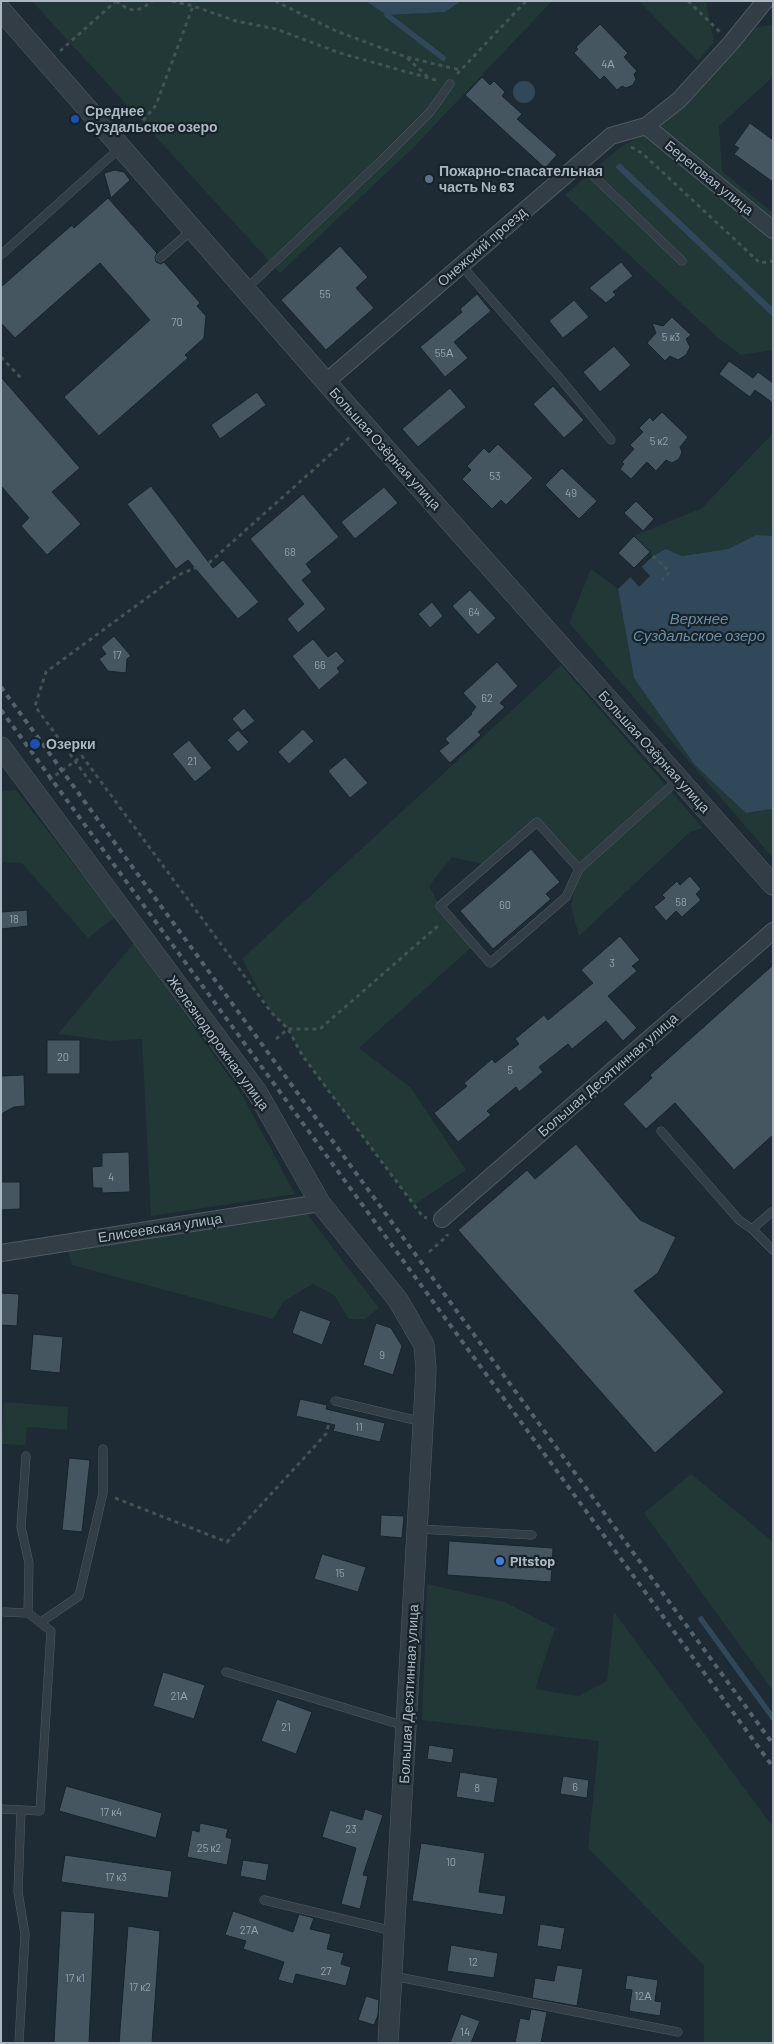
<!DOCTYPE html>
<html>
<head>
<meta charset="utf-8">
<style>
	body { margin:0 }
	#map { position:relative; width:774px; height:2044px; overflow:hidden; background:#1e2b34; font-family:Barlow,sans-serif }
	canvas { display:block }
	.frame { position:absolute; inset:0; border:2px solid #abb8c3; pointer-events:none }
</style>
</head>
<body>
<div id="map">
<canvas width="774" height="2044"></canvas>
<div class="frame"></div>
</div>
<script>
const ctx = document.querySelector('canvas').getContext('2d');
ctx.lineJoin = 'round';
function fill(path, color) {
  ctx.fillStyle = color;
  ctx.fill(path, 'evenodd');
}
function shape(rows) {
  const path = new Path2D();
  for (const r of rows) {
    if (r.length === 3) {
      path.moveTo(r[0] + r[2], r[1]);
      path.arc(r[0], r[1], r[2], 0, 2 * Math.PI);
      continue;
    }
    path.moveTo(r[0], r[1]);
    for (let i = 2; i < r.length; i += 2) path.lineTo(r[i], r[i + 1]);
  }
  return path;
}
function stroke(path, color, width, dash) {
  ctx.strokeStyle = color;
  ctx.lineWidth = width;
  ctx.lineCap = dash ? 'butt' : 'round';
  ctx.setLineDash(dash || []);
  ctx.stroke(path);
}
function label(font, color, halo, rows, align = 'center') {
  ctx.font = font + ' Barlow,sans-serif';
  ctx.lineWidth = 4.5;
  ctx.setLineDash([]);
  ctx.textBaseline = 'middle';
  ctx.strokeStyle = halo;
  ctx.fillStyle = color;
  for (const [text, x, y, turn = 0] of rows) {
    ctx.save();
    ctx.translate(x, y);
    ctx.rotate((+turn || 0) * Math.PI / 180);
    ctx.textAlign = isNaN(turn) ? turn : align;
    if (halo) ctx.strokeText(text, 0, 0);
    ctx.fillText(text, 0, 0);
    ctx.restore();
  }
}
fill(shape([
	[32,1,365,1,387,15,445,12,461,1,552,1,412,149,280,273],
	[639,1,706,1,714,42,698,61],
	[773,25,773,77,719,126,722,171,773,213,773,308,620,163,615,167,773,317,773,350,741,355,717,337,565,195,619,148,642,135,686,104,757,27],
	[773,433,772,537,756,535,728,549,682,556,666,549,653,556,634,536,702,508],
	[591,569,618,589,634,678,750,813,773,809,773,858,569,623],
	[561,665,703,828,690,832,579,936,571,906,579,869,537,822,487,865,452,857,429,886,440,906,474,945,359,1048,411,1088,466,1170,414,1205,302,1055,288,1029,271,1012,242,959],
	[16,790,115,917,88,938,22,863,1,862,1,791],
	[134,943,241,1093,295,1194,151,1216,142,1039,110,1041,58,1034],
	[307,1214,379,1308,365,1319,349,1319,334,1295,313,1284,284,1301,273,1319,72,1265,68,1251],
	[4,1402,68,1407,67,1430,27,1427,25,1445,1,1444],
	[691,1474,773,1542,773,1691,644,1513],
	[427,1584,505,1602,555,1628,535,1689,579,1696,607,1681,614,1612,773,1827,773,2043,704,2043,704,1966,588,1848,599,1741,422,1720]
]), '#213836');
fill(shape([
	[365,1,461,1,445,12,387,15],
	[524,92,11],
	[620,163,773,308,773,317,615,167],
	[756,535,773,536,773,809,746,813,695,765,634,678,618,589,653,556,666,549,682,556,728,549]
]), '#30485a');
fill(shape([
	[640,565,650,576,639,587,629,575]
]), '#1e2b34');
stroke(shape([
	[387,15,443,58],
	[701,1619,773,1718]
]), '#30485a', 5.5);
const building = shape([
	[600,24,628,53,624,57,637,71,634,74,636,79,633,85,626,88,622,86,617,90,604,76,600,80,574,53,578,49,576,47,600,24],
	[482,77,490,85,494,81,505,92,502,96,522,114,517,119,557,155,545,168,465,95,482,77],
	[750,123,773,140,773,182,734,154,739,148,734,145,750,123],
	[115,170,124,172,130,180,111,198,104,173,115,170],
	[108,198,157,253,155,257,156,262,161,264,164,262,200,303,197,306,206,316,204,338,185,355,188,358,99,436,64,397,150,320,100,263,15,338,1,323,1,287,72,225,74,228,108,198],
	[340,246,368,277,356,288,374,308,326,350,281,300,340,246],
	[621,262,633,276,613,292,616,295,606,303,589,288,621,262],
	[477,294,491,311,454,342,468,358,445,377,420,347,462,312,460,309,477,294],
	[574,300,589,317,563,338,549,321,574,300],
	[672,317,691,335,686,339,690,347,686,355,678,360,670,356,665,361,647,343,656,333,652,323,663,326,672,317],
	[614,346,631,365,600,392,583,372,614,346],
	[729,361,753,378,758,372,773,383,773,403,755,390,750,397,719,374,729,361],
	[1,377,80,468,52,492,81,524,47,555,21,526,29,518,1,486,1,377],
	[553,386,584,420,564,438,533,404,553,386],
	[450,388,466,407,418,447,402,429,450,388],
	[257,392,266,405,220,439,211,425,257,392],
	[662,412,688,437,680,447,682,452,679,459,672,463,666,460,656,471,647,462,631,479,620,469,624,464,622,462,634,449,630,445,643,432,639,428,650,417,653,421,662,412],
	[498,444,533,478,506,505,501,500,492,509,462,479,471,470,467,466,484,448,489,453,498,444],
	[562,468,597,501,579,519,545,485,562,468],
	[151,486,213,568,223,560,259,602,238,619,188,560,176,569,127,504,151,486],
	[384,487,398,503,355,539,341,522,384,487],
	[303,494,339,537,306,564,312,572,302,580,326,609,298,633,287,619,304,604,250,539,303,494],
	[636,501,654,519,643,531,624,513,636,501],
	[634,536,650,552,634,568,618,553,634,536],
	[470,590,496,618,478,635,452,606,470,590],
	[432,602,443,616,430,628,418,614,432,602],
	[114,636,131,656,127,659,126,673,108,671,99,659,106,654,101,647,114,636],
	[313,639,328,657,336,651,345,661,337,668,340,672,319,690,292,656,313,639],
	[497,662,518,686,500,703,505,707,478,732,481,735,450,763,439,751,449,743,445,739,472,714,471,713,476,707,463,693,497,662],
	[244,708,255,721,242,731,232,719,244,708],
	[303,729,314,741,289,764,278,752,303,729],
	[238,730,249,742,238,752,227,740,238,730],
	[189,740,212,768,195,782,172,754,189,740],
	[345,757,368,783,350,798,328,771,345,757],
	[531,849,560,882,546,894,551,899,493,949,460,911,531,849],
	[690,876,701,889,696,894,701,900,682,917,676,911,666,921,654,907,665,898,662,895,677,881,680,885,690,876],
	[27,910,28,926,1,929,1,912,27,910],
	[620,936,640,960,632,966,637,971,608,996,637,1028,623,1041,606,1021,572,1049,568,1044,539,1067,543,1072,519,1092,516,1087,487,1111,491,1115,458,1142,434,1113,467,1086,464,1083,492,1059,495,1063,519,1044,515,1039,544,1015,548,1020,593,983,581,970,620,936],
	[773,965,773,1135,734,1170,675,1103,646,1129,623,1104,652,1078,650,1075,773,965],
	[47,1040,80,1040,80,1074,47,1074,47,1040],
	[24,1075,25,1106,14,1107,1,1114,1,1076,24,1075],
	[576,1144,640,1220,676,1237,658,1273,634,1291,724,1392,655,1453,458,1230,527,1170,535,1179,576,1144],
	[129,1152,130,1192,102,1193,102,1188,93,1188,92,1167,102,1166,102,1153,129,1152],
	[1,1182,20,1182,20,1209,1,1210,1,1182],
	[1,1293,19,1294,17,1326,1,1325,1,1293],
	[300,1310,331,1321,322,1345,292,1333,300,1310],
	[376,1323,391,1328,402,1346,393,1375,363,1365,376,1323],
	[33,1334,63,1337,60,1373,30,1370,33,1334],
	[300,1399,327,1405,326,1409,385,1423,380,1442,333,1431,335,1425,296,1416,300,1399],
	[69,1458,90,1460,82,1532,62,1530,69,1458],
	[381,1515,404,1516,402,1538,380,1536,381,1515],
	[449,1541,553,1548,551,1582,447,1575,449,1541],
	[322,1554,366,1567,358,1592,314,1579,322,1554],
	[163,1672,205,1685,194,1719,153,1706,163,1672],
	[277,1699,312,1712,296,1754,261,1741,277,1699],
	[429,1745,454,1749,452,1763,427,1759,429,1745],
	[460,1772,498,1778,494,1803,456,1797,460,1772],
	[563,1776,589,1780,587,1798,560,1794,563,1776],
	[66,1786,162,1813,156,1838,59,1811,66,1786],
	[365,1809,383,1815,363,1875,368,1876,360,1909,341,1904,356,1848,322,1837,330,1810,362,1820,365,1809],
	[200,1823,228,1829,226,1837,232,1839,227,1865,187,1857,192,1830,199,1832,200,1823],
	[421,1843,485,1853,479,1892,506,1896,503,1915,412,1901,421,1843],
	[65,1855,172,1871,168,1898,61,1882,65,1855],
	[243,1860,269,1864,266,1881,240,1876,243,1860],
	[61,1911,95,1913,89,2043,54,2043,61,1911],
	[233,1911,293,1932,299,1914,314,1918,310,1929,331,1934,327,1949,344,1953,341,1964,351,1967,346,1986,296,1974,293,1984,278,1980,284,1962,243,1949,246,1941,225,1935,233,1911],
	[540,1924,565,1928,561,1950,537,1946,540,1924],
	[128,1926,160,1931,152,2043,119,2043,128,1926],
	[451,1945,498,1953,494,1978,447,1971,451,1945],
	[557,1965,583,1969,577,2006,532,1998,535,1978,554,1981,557,1965],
	[627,1975,658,1980,655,2001,662,2002,660,2016,629,2011,632,1990,625,1989,627,1975],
	[366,1996,379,2000,378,2015,374,2025,358,2020,366,1996],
	[531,2009,547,2012,541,2043,515,2043,520,2018,529,2020,531,2009],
	[461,2014,480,2021,471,2043,450,2043,461,2014]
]);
fill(building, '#465661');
stroke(building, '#19242b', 1);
const service = shape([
	[580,163,682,261],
	[1,255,120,148],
	[160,258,193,229],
	[461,265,559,377,611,440],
	[246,289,382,160,430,112,450,84],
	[579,869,537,822,440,906,490,963,566,897,579,869,679,779],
	[661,1131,739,1220,752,1229,773,1211],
	[752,1229,773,1250],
	[335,1401,423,1422],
	[418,1529,532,1535],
	[4,1612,28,1613],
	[41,1622,79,1596,103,1493,103,1449],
	[226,1672,405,1726],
	[1,1809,21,1810],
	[264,1900,393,1931],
	[393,1976,678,2032],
	[19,2043,25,1934,18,1892,21,1810,40,1811,51,1631,28,1613,29,1563,21,1527,26,1456]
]);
const minor = shape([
	[646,126,773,230],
	[326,382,611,136,646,126,679,100,731,43,765,1],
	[442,1219,773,931],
	[1,1253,320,1203]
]);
const tertiary = shape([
	[1,10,326,382,773,885],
	[1,747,257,1092,320,1203,398,1300,424,1345,426,1369,425,1390,388,2043]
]);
stroke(service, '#4f5b64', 9);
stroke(minor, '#4f5b64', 18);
stroke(tertiary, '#4f5b64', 21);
stroke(shape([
	[116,1,128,9,136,10,143,8,152,1],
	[172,1,193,6,236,21,276,29,340,53,439,81],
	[275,1,336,31,406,57,460,70],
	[688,1,720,32],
	[60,51,116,1],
	[407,58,428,77],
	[457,74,526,1],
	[133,133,156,105,193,6],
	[631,147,642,153,760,263,773,261],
	[1,357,21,378],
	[653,556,670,572,662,580],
	[49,780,82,756,271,1012,288,1029,302,1055,423,1217,427,1218],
	[91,783,35,706,46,672,178,575,210,562,350,437],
	[276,1039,288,1029,320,1029,440,924],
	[429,1252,447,1236,447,1234],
	[115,1498,227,1542,326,1434,332,1412]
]), '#405453', 3, [4, 4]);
stroke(service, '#323d45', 8);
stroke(minor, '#323d45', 16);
stroke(tertiary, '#323d45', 20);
stroke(shape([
	[1,687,773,1744],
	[1,710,773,1767]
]), '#53626c', 4, [5, 5]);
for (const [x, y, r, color] of [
	[75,119,5,"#1a4fb4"],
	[429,179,5,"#5c6f8a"],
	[35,744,6,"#1a4fb4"],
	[500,1561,5,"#3f7fe0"]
]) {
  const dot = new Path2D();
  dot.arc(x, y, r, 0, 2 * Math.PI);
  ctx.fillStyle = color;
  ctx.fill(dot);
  stroke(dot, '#172229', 2);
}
label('11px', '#92a0aa', null, [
	["4А",608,64],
	["55",325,294],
	["70",177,322],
	["5 к3",671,337],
	["55А",444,353],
	["5 к2",659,441],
	["53",495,476],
	["49",571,493],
	["68",290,552],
	["64",474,612],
	["17",117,655],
	["66",320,665],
	["62",487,698],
	["21",192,761],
	["58",681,902],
	["60",505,905],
	["18",14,919],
	["3",612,963],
	["20",63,1057],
	["5",510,1070],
	["4",111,1177],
	["9",382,1355],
	["11",359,1427],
	["15",340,1573],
	["21А",179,1696],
	["21",286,1727],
	["6",575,1787],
	["8",477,1788],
	["17 к4",111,1812],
	["23",351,1829],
	["25 к2",209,1848],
	["10",451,1862],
	["17 к3",116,1877],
	["27А",249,1930],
	["12",473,1962],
	["27",326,1971],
	["17 к1",75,1978],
	["17 к2",140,1987],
	["12А",643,1996],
	["14",465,2032]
]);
label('bold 14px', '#abb8c3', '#172229', [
	["Среднее",85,111],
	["Суздальское озеро",85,127],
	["Пожарно-спасательная",439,171],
	["часть № 63",439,187],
	["Озерки",46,744],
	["Pitstop",510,1561]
], 'left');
label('14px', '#abb8c3', '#172229', [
	["Береговая улица",709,178,39],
	["Онежский проезд",482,247,-41],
	["Большая Озёрная улица",385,449,48],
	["Большая Озёрная улица",654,752,48],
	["Железнодорожная улица",218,1043,54],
	["Большая Десятинная улица",608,1075,-41],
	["Елисеевская улица",160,1228,-9],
	["Большая Десятинная улица",409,1694,-87]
]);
label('italic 15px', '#6b8ea8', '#172229', [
	["Верхнее",699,619],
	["Суздальское озеро",699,636]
]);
</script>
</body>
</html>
